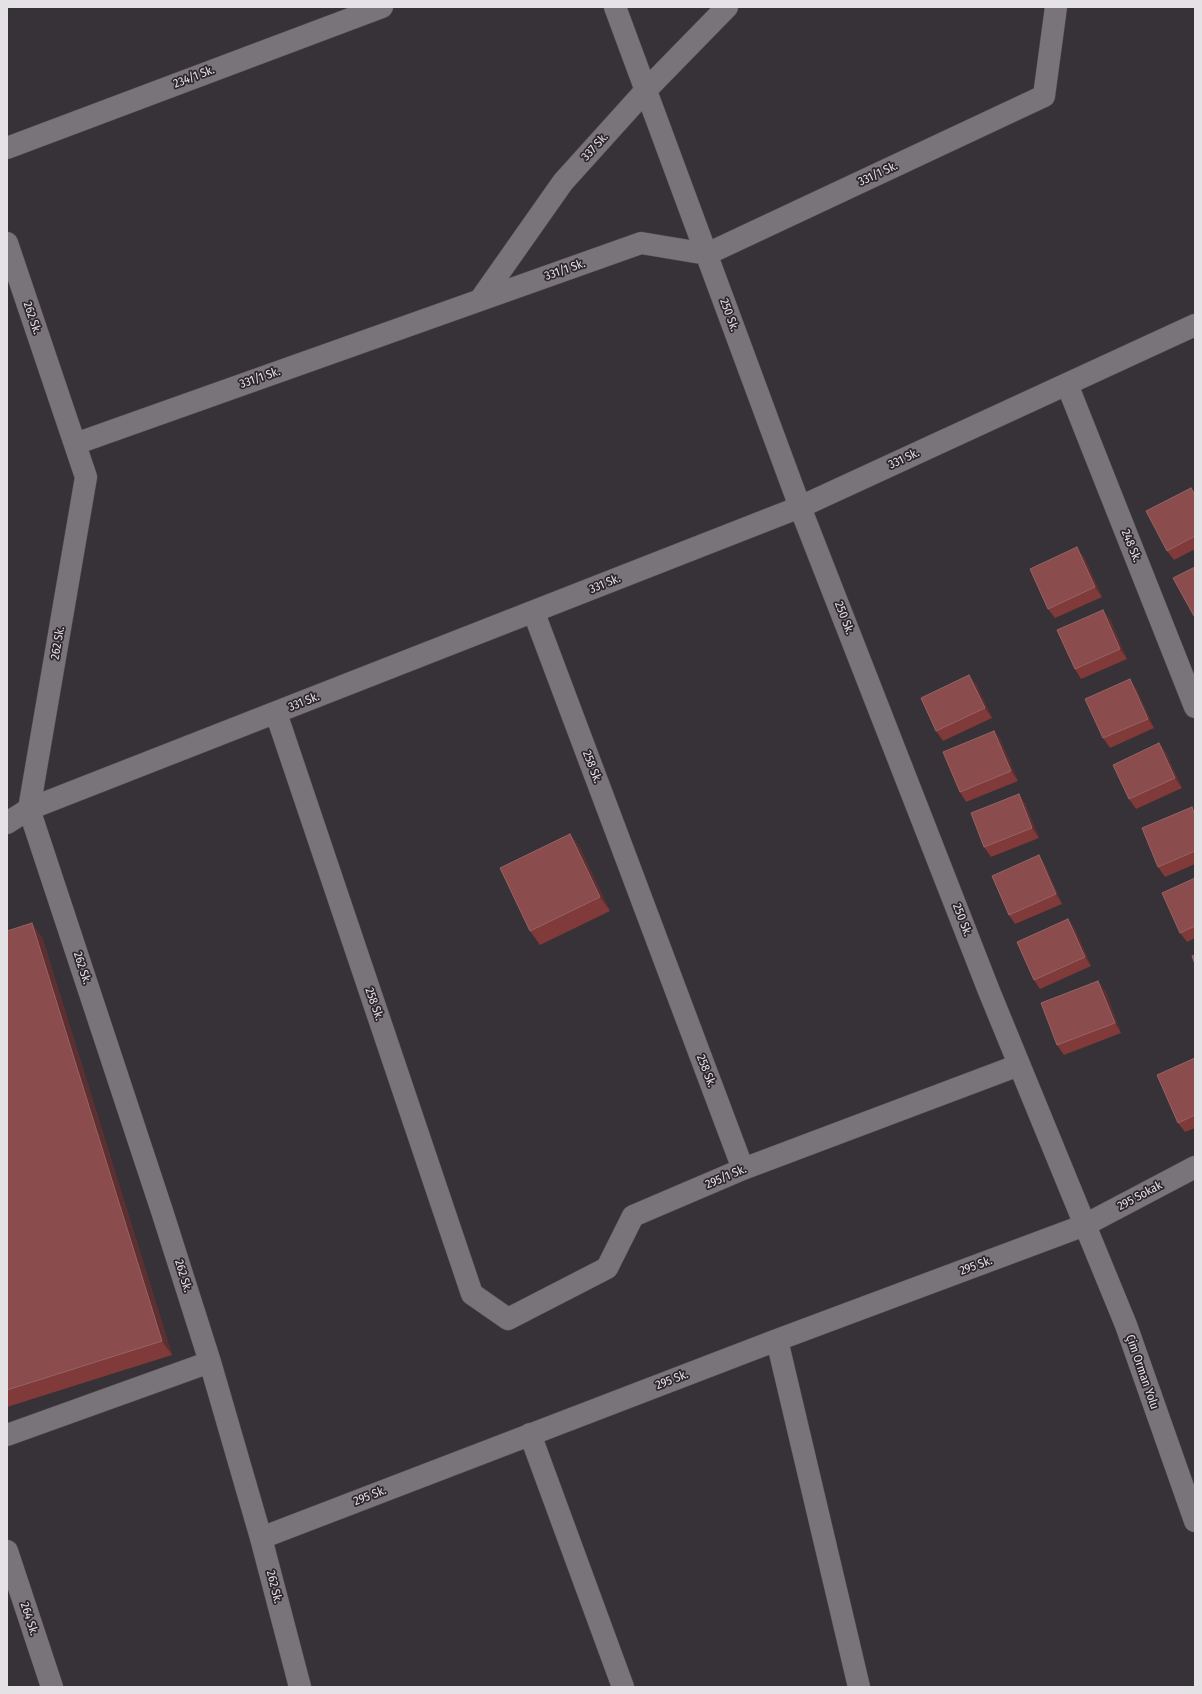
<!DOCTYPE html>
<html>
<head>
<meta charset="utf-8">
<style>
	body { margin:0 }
	#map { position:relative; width:1202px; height:1694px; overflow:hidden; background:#373138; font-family:"Fira Sans Condensed",sans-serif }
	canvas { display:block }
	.frame { position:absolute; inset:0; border:8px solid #e5e2e6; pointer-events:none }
</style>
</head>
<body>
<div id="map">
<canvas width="1202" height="1694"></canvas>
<div class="frame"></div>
</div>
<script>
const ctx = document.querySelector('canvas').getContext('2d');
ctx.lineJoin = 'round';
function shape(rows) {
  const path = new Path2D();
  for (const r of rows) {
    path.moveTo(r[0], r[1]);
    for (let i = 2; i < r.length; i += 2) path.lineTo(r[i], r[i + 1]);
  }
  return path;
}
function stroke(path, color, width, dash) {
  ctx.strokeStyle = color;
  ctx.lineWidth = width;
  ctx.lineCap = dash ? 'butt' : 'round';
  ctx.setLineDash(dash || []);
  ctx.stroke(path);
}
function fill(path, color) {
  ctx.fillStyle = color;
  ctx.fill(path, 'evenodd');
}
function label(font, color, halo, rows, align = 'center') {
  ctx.font = font + ' "Fira Sans Condensed",sans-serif';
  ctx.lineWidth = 3.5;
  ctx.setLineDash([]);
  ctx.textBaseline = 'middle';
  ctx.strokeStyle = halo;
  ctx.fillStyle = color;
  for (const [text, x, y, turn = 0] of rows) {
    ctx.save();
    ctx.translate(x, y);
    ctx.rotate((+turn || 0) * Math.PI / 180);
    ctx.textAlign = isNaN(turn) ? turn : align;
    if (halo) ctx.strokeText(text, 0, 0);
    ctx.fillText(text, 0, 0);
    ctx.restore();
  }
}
const minor = shape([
	[615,7,800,507,989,991,1126,1325,1195,1521],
	[7,148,382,7],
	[7,243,86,477,29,809,162,1211,210,1362,261,1538,300,1687],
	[480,300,563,182,646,90,727,7],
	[1067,384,1195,707],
	[75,444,641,243,707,254,1044,96,1056,7],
	[534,613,743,1169],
	[276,713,472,1294,508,1319,607,1268,633,1216,743,1169,1019,1065],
	[7,823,29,809,800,507,1195,325],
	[777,1340,859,1687],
	[530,1434,623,1687],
	[7,1435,210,1362],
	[261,1538,777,1340,1085,1225,1195,1167],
	[7,1551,52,1687]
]);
stroke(minor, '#524d53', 23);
stroke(minor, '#79737a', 22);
fill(shape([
	[1195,493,1195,549,1174,560,1167,551],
	[1084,557,1102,597,1055,618,1048,609],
	[1110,619,1127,659,1081,679,1075,669],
	[976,684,992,718,943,741,936,731],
	[1136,688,1154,728,1110,748,1103,738],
	[994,731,1001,741,1018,781,966,802,960,792],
	[1159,743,1166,753,1182,788,1136,809,1129,799],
	[1025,803,1039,838,991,857,984,847],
	[1195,812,1195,864,1165,877,1158,867],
	[570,834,580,848,610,911,540,945,530,931],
	[1039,855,1045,865,1062,904,1015,924,1009,915],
	[1195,878,1195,938,1187,942,1180,933],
	[1068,919,1075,929,1091,966,1040,989,1034,980],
	[7,931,42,937,172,1355,7,1407],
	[1105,990,1121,1033,1064,1055,1057,1045],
	[1195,1058,1195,1128,1185,1132,1178,1123]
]), '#7f3a39');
fill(shape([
	[1077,547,1084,557,1102,597,1095,587],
	[1103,610,1110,619,1127,659,1120,649],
	[969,675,976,684,992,718,985,708],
	[1130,679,1136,688,1154,728,1148,719],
	[994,731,1001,741,1018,781,1011,771],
	[1159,743,1166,753,1182,788,1175,778],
	[1019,794,1025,803,1039,838,1032,828],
	[570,834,580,848,610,911,600,897],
	[1039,855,1045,865,1062,904,1056,894],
	[1068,919,1075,929,1091,966,1085,957],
	[32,923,42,937,172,1355,162,1341],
	[1098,981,1105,990,1121,1033,1115,1023]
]), '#5d2f31');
const building = shape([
	[1191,488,1195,495,1195,536,1167,551,1146,511,1191,488],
	[1077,547,1095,587,1048,609,1030,569,1077,547],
	[1195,567,1195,616,1194,616,1173,578,1195,567],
	[1103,610,1120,649,1075,669,1057,630,1103,610],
	[969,675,985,708,936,731,921,698,969,675],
	[1130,679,1148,719,1103,738,1085,699,1130,679],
	[994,731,1011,771,960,792,943,752,994,731],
	[1159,743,1175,778,1129,799,1113,765,1159,743],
	[1019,794,1032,828,984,847,971,813,1019,794],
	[1192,807,1195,815,1195,851,1158,867,1142,828,1192,807],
	[570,834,600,897,530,931,500,868,570,834],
	[1039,855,1056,894,1009,915,992,876,1039,855],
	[1195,878,1195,926,1180,933,1162,893,1195,878],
	[1068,919,1085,957,1034,980,1017,942,1068,919],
	[32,923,162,1341,7,1390,7,931,32,923],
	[1195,955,1195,964,1192,956,1195,955],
	[1098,981,1115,1023,1057,1045,1041,1003,1098,981],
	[1195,1058,1195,1115,1178,1123,1157,1075,1195,1058]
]);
fill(building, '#8a4c4c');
stroke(building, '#986364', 1);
label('12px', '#e5e2e6', '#2d272d', [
	["234/1 Sk.",194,77,-21],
	["337 Sk.",595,147,-48],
	["331/1 Sk.",878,174,-25],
	["331/1 Sk.",565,270,-19],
	["250 Sk.",729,315,70],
	["262 Sk.",32,318,71],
	["331/1 Sk.",260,378,-19],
	["331 Sk.",904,459,-25],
	["248 Sk.",1131,546,68],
	["331 Sk.",605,584,-22],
	["250 Sk.",844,618,69],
	["262 Sk.",58,643,-80],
	["331 Sk.",304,702,-21],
	["258 Sk.",592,767,69],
	["250 Sk.",962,920,69],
	["262 Sk.",82,968,72],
	["258 Sk.",374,1004,71],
	["258 Sk.",706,1071,69],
	["295/1 Sk.",726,1177,-23],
	["295 Sokak",1140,1196,-28],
	["295 Sk.",976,1266,-20],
	["262 Sk.",183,1276,73],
	["Çim Orman Yolu",1142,1372,71],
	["295 Sk.",672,1380,-21],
	["295 Sk.",370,1496,-21],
	["262 Sk.",274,1587,76],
	["264 Sk.",29,1619,72]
]);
</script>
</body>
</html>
